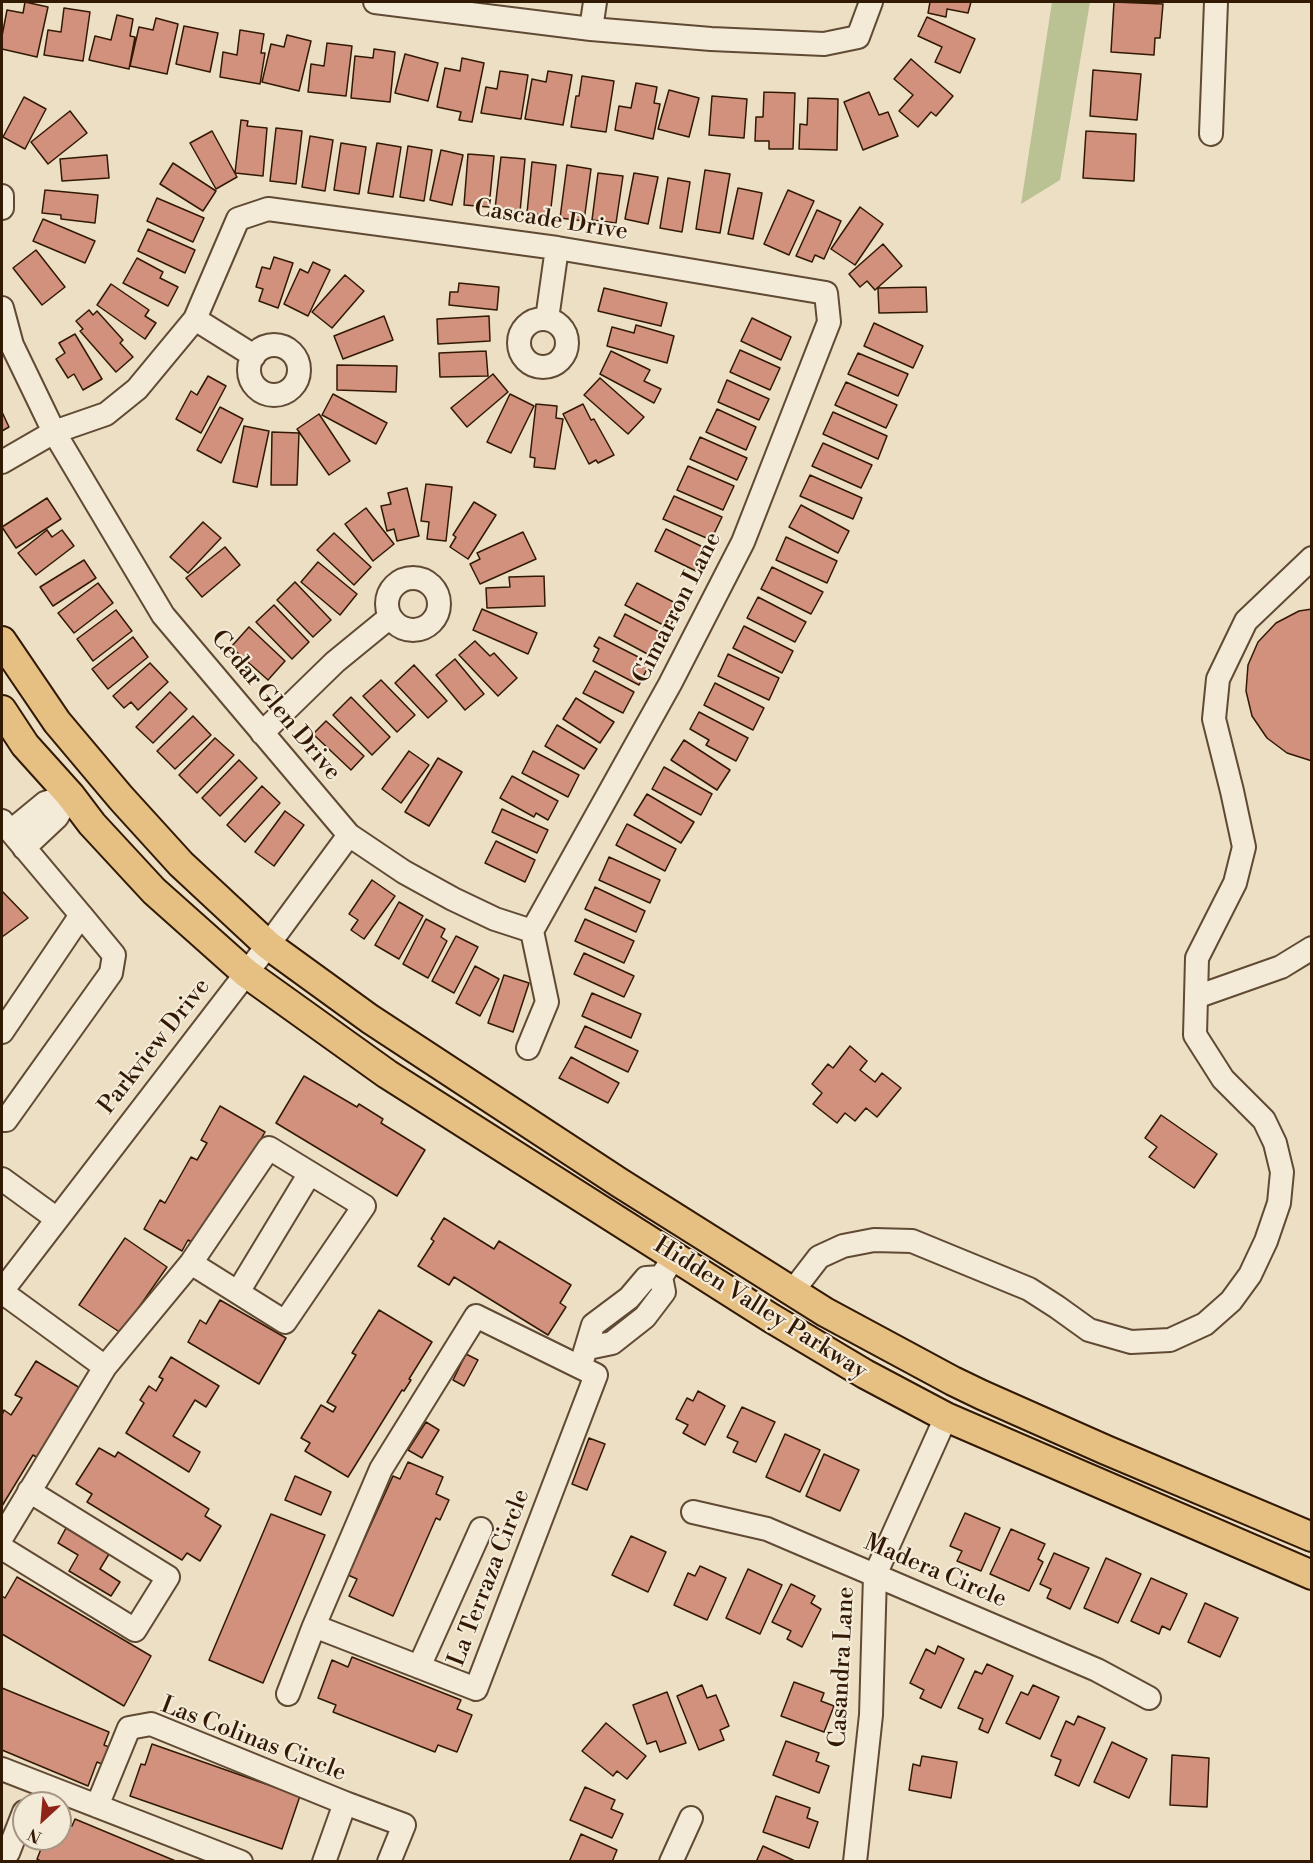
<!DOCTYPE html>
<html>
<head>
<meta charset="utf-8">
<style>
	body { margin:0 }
	#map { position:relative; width:1313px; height:1863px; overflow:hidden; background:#ecdfc3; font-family:"Libre Bodoni",serif }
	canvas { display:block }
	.frame { position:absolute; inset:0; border:3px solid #321904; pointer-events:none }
	.north { position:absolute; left:12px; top:1791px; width:60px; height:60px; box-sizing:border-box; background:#f3ead8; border:2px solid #a69683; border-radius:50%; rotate:206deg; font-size:16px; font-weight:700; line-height:24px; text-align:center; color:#321904 }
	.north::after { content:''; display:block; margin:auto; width:21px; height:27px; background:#8f2418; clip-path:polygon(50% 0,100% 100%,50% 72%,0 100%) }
</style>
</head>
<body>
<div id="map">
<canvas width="1313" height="1863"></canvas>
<div class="frame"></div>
<div class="north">N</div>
</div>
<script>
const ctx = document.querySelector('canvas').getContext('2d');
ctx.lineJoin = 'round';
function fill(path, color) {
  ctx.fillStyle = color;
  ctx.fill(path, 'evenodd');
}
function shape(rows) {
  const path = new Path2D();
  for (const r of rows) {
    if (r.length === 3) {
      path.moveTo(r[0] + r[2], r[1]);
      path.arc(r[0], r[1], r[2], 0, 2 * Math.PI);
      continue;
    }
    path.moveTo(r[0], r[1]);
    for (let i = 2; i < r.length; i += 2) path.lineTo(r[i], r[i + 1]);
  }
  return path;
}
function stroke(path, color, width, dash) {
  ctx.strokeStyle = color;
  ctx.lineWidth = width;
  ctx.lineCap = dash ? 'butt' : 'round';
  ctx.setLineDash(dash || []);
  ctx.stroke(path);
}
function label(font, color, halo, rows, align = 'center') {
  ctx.font = font + ' "Libre Bodoni",serif';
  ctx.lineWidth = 4.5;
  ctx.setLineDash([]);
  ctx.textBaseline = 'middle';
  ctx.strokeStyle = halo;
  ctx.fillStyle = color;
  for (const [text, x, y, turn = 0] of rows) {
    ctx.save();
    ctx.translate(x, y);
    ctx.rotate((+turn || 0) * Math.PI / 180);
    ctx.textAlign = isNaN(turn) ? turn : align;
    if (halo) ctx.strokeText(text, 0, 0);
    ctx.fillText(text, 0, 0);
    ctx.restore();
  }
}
fill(shape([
	[1052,2,1090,2,1060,180,1021,204]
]), '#bac192');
const building = shape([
	[25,2,48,7,37,57,2,49,2,36,7,10,23,13,25,2],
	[930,2,971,2,968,13,947,9,946,17,928,13,930,2],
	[1114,2,1163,4,1160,38,1155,38,1154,55,1111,52,1114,2],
	[64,8,90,12,83,61,44,55,48,30,61,32,64,8],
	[117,15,133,19,130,36,135,37,129,69,89,60,95,36,111,40,117,15],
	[927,17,975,39,960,73,935,62,942,47,918,36,927,17],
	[156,18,178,24,167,74,130,66,139,27,153,30,156,18],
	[184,26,218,33,210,72,176,64,184,26],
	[240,30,264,34,261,53,265,53,260,84,220,77,223,52,237,55,240,30],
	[287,35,311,41,299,91,262,82,271,44,284,47,287,35],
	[327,43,352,46,346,96,308,92,311,64,324,66,327,43],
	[374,49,395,52,390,102,351,98,355,56,373,58,374,49],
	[405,54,438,63,428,101,395,93,405,54],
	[462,58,484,63,472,122,459,120,461,112,437,107,445,68,460,71,462,58],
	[911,59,953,96,936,116,931,112,918,127,899,111,913,95,894,79,911,59],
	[1093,70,1141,74,1137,120,1090,116,1093,70],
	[500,71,528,75,521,119,481,113,486,87,497,89,500,71],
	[548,71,572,75,563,125,525,119,532,79,546,82,548,71],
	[582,76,614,81,606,132,571,127,576,96,579,96,582,76],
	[636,83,657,87,654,103,660,104,653,139,615,130,619,106,631,108,636,83],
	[669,90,699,98,689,137,658,129,669,90],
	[764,92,795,93,793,149,769,149,769,141,755,141,756,117,763,117,764,92],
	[869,92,879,115,888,112,898,136,863,150,844,102,869,92],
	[712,96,747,99,744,138,709,135,712,96],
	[24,97,46,109,25,149,3,137,24,97],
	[808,98,838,99,837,150,799,149,800,124,807,125,808,98],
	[70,111,87,133,48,164,31,142,70,111],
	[241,120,248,121,247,126,267,128,263,176,235,173,241,120],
	[276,128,302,131,296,184,270,181,276,128],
	[212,131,237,177,216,189,190,143,212,131],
	[1086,131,1136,134,1134,181,1083,178,1086,131],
	[310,136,333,140,325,191,302,187,310,136],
	[341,143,366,147,359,194,334,190,341,143],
	[377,143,401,147,393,197,368,193,377,143],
	[408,146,432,150,424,201,400,197,408,146],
	[441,150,463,155,452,205,430,200,441,150],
	[468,154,494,156,489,207,464,205,468,154],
	[107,155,109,178,62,181,60,159,107,155],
	[501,157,525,159,520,212,495,209,501,157],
	[532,162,556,165,550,216,527,213,532,162],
	[173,163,216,191,203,211,160,184,173,163],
	[567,165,591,169,584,221,560,218,567,165],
	[705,170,730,174,720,233,696,229,705,170],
	[598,173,623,176,616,223,592,220,598,173],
	[634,173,658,177,648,224,625,219,634,173],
	[668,178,690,182,682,232,660,228,668,178],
	[738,188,762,193,753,239,728,234,738,188],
	[45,190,98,195,95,223,61,219,61,215,42,213,45,190],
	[788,190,814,201,789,255,764,244,788,190],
	[157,198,204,218,193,242,147,221,157,198],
	[860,207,883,224,855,265,831,249,860,207],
	[817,210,841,221,824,259,815,255,812,262,796,256,817,210],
	[43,219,95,241,85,263,33,241,43,219],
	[148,229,195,250,185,273,138,251,148,229],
	[883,244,902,266,875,290,867,281,860,287,849,274,883,244],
	[36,250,65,287,42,305,13,268,36,250],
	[274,257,293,263,278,308,259,301,263,289,256,287,262,267,270,269,274,257],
	[137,258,163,272,160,278,178,287,168,306,123,283,137,258],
	[313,262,330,270,308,316,284,304,300,269,308,273,313,262],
	[345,275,364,291,332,328,312,312,345,275],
	[459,283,499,287,497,310,449,305,450,292,458,292,459,283],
	[111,284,149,310,145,316,156,323,145,339,97,305,111,284],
	[926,287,927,312,879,313,878,288,926,287],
	[604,288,667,303,661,326,598,311,604,288],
	[89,310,93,315,97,311,123,340,120,343,133,357,116,372,80,331,83,329,76,321,89,310],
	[384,316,393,340,343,359,334,336,384,316],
	[489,316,490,341,438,344,437,319,489,316],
	[752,318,791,337,781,360,741,341,752,318],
	[874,323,923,346,913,368,864,346,874,323],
	[636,325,674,336,667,363,607,346,612,327,634,333,636,325],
	[75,334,102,379,83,390,74,374,68,378,56,359,65,353,59,343,75,334],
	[740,350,780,368,770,390,730,372,740,350],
	[486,351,488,376,440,377,439,353,486,351],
	[611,351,650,370,644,381,661,389,654,403,600,374,611,351],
	[858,353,908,374,898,396,848,374,858,353],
	[337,365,397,366,396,392,337,390,337,365],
	[493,374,508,392,467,427,451,408,493,374],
	[208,376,226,386,201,433,176,419,191,391,197,395,208,376],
	[600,378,644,417,628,434,584,395,600,378],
	[727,380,769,399,759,420,718,402,727,380],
	[846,382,897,405,886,428,835,405,846,382],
	[333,394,387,423,376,444,322,415,333,394],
	[510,394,534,406,511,453,487,442,510,394],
	[536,404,557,406,556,418,563,419,555,469,534,467,535,458,530,457,536,404],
	[583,404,591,420,594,419,614,455,598,463,596,460,589,464,563,414,583,404],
	[220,407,243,419,221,463,197,450,220,407],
	[717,409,756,427,746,450,706,432,717,409],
	[2,412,9,427,2,431,2,412],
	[833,412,887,436,878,459,823,434,833,412],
	[319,414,350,461,329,475,297,429,319,414],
	[244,426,269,431,257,487,233,482,244,426],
	[272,432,299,433,297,485,271,485,272,432],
	[700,437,747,458,737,480,690,459,700,437],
	[823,443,872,465,861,488,812,466,823,443],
	[688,466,734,486,723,510,677,490,688,466],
	[810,475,862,498,853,519,800,496,810,475],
	[426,484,452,487,446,541,427,539,429,522,421,521,426,484],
	[407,488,419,536,397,541,394,529,387,531,381,506,391,504,388,493,407,488],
	[674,496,722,517,711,540,663,519,674,496],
	[47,498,61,519,16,548,2,527,47,498],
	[474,502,496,515,468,559,450,547,456,537,453,535,474,502],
	[801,505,849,531,838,553,789,527,801,505],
	[366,508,394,544,373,561,345,524,366,508],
	[203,522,221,538,188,573,170,557,203,522],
	[666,529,707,549,696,571,655,551,666,529],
	[47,530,52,537,62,530,74,546,36,575,18,553,47,530],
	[523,532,536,559,480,584,470,564,480,559,477,553,523,532],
	[334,533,371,567,354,585,317,550,334,533],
	[786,537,837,561,827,583,776,560,786,537],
	[225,547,240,565,202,597,186,578,225,547],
	[84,560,96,578,53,606,40,587,84,560],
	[318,562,357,594,340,615,301,582,318,562],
	[772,567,823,592,811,614,761,589,772,567],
	[544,576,545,606,487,608,486,588,510,587,509,577,544,576],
	[295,582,331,620,313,637,277,600,295,582],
	[98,583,113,603,74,633,58,613,98,583],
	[637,583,681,606,669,628,625,605,637,583],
	[758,597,806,622,795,642,747,618,758,597],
	[274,605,309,642,292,659,256,622,274,605],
	[482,609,537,633,528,654,473,630,482,609],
	[1312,609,1312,761,1287,753,1267,738,1252,716,1246,691,1248,665,1258,642,1276,623,1299,611,1312,609],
	[116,610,132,631,93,661,77,639,116,610],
	[625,614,665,635,653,657,614,636,625,614],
	[744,626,793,651,782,673,733,648,744,626],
	[249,627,285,661,268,680,231,647,249,627],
	[133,637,148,657,108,689,92,669,133,637],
	[599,637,650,663,639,685,593,661,599,649,594,646,599,637],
	[475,641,490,656,494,653,517,678,498,696,459,655,475,641],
	[728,654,779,678,769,700,718,676,728,654],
	[455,659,484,694,465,710,436,675,455,659],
	[150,663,168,682,138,710,131,702,124,708,113,696,150,663],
	[414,665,447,701,428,718,395,683,414,665],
	[595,671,634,692,623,713,583,693,595,671],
	[381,680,415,715,397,732,363,696,381,680],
	[715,683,764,708,753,730,704,705,715,683],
	[170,692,187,709,153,743,136,727,170,692],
	[351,697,390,737,372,755,333,715,351,697],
	[576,698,614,722,600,743,563,719,576,698],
	[699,712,748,738,736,761,706,745,709,740,690,729,699,712],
	[193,716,211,735,175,769,157,751,193,716],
	[326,721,364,756,351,770,313,734,326,721],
	[557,725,597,749,584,769,545,746,557,725],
	[215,738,234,755,197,793,179,775,215,738],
	[684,740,730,770,717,790,671,760,684,740],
	[409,751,429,765,401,803,382,789,409,751],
	[533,751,579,775,568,797,522,773,533,751],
	[438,758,462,772,429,826,405,812,438,758],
	[239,760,257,778,220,816,202,798,239,760],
	[664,767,712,794,701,815,652,789,664,767],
	[512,776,558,801,548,820,536,813,534,817,500,798,512,776],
	[262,786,280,803,245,842,227,825,262,786],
	[647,794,694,822,681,843,634,815,647,794],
	[502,809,548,830,537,853,492,832,502,809],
	[285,811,304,825,274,866,255,852,285,811],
	[627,824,676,849,665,871,616,845,627,824],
	[496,841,535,860,525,882,485,863,496,841],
	[609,857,660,880,650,903,599,880,609,857],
	[372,880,395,896,364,939,351,930,358,920,349,914,372,880],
	[595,887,645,911,636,932,585,909,595,887],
	[2,891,28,918,2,937,2,891],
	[399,902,423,916,399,959,375,945,399,902],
	[426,919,445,929,441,937,447,941,428,978,403,964,426,919],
	[585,919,634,941,624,963,575,941,585,919],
	[456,936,478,947,454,993,432,981,456,936],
	[584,953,634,976,624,997,574,974,584,953],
	[475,966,499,979,480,1016,456,1003,475,966],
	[504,975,529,983,513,1032,488,1023,504,975],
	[592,993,641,1014,631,1038,582,1016,592,993],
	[585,1026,638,1051,628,1072,575,1047,585,1026],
	[850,1046,867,1061,860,1070,875,1082,882,1073,901,1088,877,1117,866,1108,855,1121,845,1113,837,1123,813,1104,822,1093,812,1084,828,1064,833,1068,850,1046],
	[571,1057,619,1083,608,1103,559,1078,571,1057],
	[304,1076,357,1107,359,1104,383,1119,381,1123,425,1150,397,1196,276,1123,304,1076],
	[220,1106,265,1132,224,1204,196,1244,188,1240,182,1251,144,1229,160,1200,165,1203,191,1157,197,1160,207,1143,201,1140,220,1106],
	[1161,1115,1217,1154,1194,1188,1149,1157,1157,1147,1145,1138,1161,1115],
	[444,1218,494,1249,499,1241,571,1285,560,1303,566,1307,548,1335,454,1277,449,1285,418,1266,434,1241,431,1239,444,1218],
	[125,1238,167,1267,121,1333,79,1305,125,1238],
	[220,1300,286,1338,259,1384,188,1342,200,1320,206,1324,220,1300],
	[379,1310,432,1342,409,1379,411,1380,404,1391,402,1390,348,1477,305,1451,310,1443,301,1438,321,1405,333,1412,336,1407,327,1402,356,1355,352,1353,379,1310],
	[466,1354,478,1360,464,1386,453,1380,466,1354],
	[171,1357,219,1386,206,1407,195,1400,173,1436,200,1452,189,1472,126,1433,144,1403,140,1400,149,1386,156,1391,163,1379,159,1377,171,1357],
	[36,1361,80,1388,41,1460,33,1455,2,1506,2,1415,4,1410,11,1415,22,1398,15,1395,36,1361],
	[698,1391,725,1406,705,1445,683,1433,688,1425,676,1419,687,1398,693,1401,698,1391],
	[742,1407,775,1422,756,1462,733,1452,738,1442,727,1437,742,1407],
	[426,1422,439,1430,422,1458,408,1450,426,1422],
	[785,1434,820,1450,800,1492,766,1477,785,1434],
	[589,1438,605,1444,587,1490,572,1484,589,1438],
	[99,1448,115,1457,118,1452,209,1509,205,1516,221,1526,200,1561,187,1553,182,1560,87,1502,92,1494,76,1484,99,1448],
	[824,1454,859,1470,840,1511,806,1496,824,1454],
	[408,1462,443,1477,436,1494,449,1500,440,1520,436,1518,393,1616,349,1596,357,1579,348,1575,393,1476,400,1479,408,1462],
	[295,1476,331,1492,321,1515,285,1500,295,1476],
	[965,1513,1000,1528,981,1571,957,1561,962,1551,950,1546,965,1513],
	[271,1514,325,1535,263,1683,209,1660,271,1514],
	[66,1528,109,1554,100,1569,120,1582,111,1596,69,1571,78,1555,58,1543,66,1528],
	[1011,1529,1045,1544,1038,1559,1043,1562,1029,1591,990,1574,1011,1529],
	[631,1536,666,1552,648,1592,612,1575,631,1536],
	[1054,1553,1089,1568,1070,1609,1047,1598,1051,1589,1040,1584,1054,1553],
	[1106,1558,1141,1574,1118,1623,1084,1608,1106,1558],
	[700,1566,726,1578,707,1620,674,1605,688,1573,695,1576,700,1566],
	[748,1569,782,1585,760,1634,726,1618,748,1569],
	[17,1577,151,1656,124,1706,2,1634,2,1596,5,1598,17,1577],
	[1151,1578,1187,1594,1170,1630,1162,1626,1159,1634,1131,1621,1151,1578],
	[791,1584,815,1596,811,1603,821,1609,802,1647,787,1639,791,1631,772,1622,791,1584],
	[1205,1603,1238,1618,1220,1657,1188,1642,1205,1603],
	[938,1646,964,1659,941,1708,920,1698,924,1690,910,1683,926,1649,935,1654,938,1646],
	[352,1657,461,1700,457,1709,472,1715,457,1752,438,1745,435,1752,333,1712,336,1705,318,1698,332,1660,348,1667,352,1657],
	[987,1664,1013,1676,988,1733,979,1729,983,1719,958,1708,975,1671,982,1674,987,1664],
	[794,1682,824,1693,821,1701,834,1706,824,1732,781,1716,794,1682],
	[702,1685,707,1698,716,1695,729,1726,720,1730,724,1740,699,1750,677,1696,702,1685],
	[1033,1685,1059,1697,1040,1739,1006,1723,1021,1692,1028,1695,1033,1685],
	[2,1688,109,1732,104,1745,116,1750,109,1767,97,1762,88,1786,2,1750,2,1688],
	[667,1692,686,1743,660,1752,656,1741,647,1744,633,1705,667,1692],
	[1078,1716,1105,1728,1079,1786,1055,1775,1061,1760,1051,1756,1066,1721,1074,1725,1078,1716],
	[606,1723,646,1756,627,1779,617,1771,613,1776,582,1751,606,1723],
	[786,1741,819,1753,816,1761,829,1766,819,1793,773,1775,786,1741],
	[1112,1742,1147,1759,1129,1798,1094,1782,1112,1742],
	[152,1744,300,1796,282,1849,130,1796,141,1764,145,1765,152,1744],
	[1172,1755,1209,1758,1207,1807,1170,1805,1172,1755],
	[922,1756,957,1762,951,1798,909,1790,913,1764,920,1766,922,1756],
	[585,1787,615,1800,611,1809,623,1814,612,1838,570,1820,585,1787],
	[776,1796,810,1808,807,1818,818,1822,809,1848,763,1832,776,1796],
	[75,1819,178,1862,42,1862,37,1859,45,1839,60,1839,60,1821,72,1826,75,1819],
	[581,1834,617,1850,612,1862,569,1862,581,1834],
	[763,1846,795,1861,795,1862,756,1862,763,1846]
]);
fill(building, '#d2917d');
stroke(building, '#321904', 1.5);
const minor = shape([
	[375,2,591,29,711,39,824,44,858,37,871,2],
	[591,29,595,2],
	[1211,134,1216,2],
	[2,196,2,208],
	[2,308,12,345,54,432,163,615,349,835,404,872,453,899,495,919,532,931],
	[195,319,254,356],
	[547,319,557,248],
	[543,343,24],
	[274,370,25],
	[2,462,54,432,106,414,137,389,195,319,238,219,268,209,557,248,826,293,829,322,743,542,670,684,532,931],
	[413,604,26],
	[262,733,335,662,390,617],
	[2,821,81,915,2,1032],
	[11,831,45,803,70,795],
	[24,848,57,817,70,795],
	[1196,997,1197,958,1235,883,1244,847,1232,791,1214,719,1218,679,1246,621,1312,558],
	[528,1048,547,1002,532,931],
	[2,1120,6,1120,111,973,114,955,81,915],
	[2,1179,57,1219],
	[2,1291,268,945,349,835],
	[2,1292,105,1367],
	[238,1292,310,1173],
	[792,1292,819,1257,843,1246,874,1240,912,1241,1029,1289,1057,1307,1089,1330,1131,1342,1170,1340,1205,1324,1231,1301,1250,1275,1266,1241,1279,1203,1282,1172,1275,1143,1264,1120,1223,1079,1195,1035,1196,997,1281,967,1312,948],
	[588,1348,612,1343,645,1317,664,1292,661,1277,674,1257],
	[583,1358,593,1325,629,1298,646,1278,661,1277],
	[693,1512,767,1529,1097,1670,1149,1698],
	[2,1537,105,1367,191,1263,269,1148,364,1206,285,1322,191,1263],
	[2,1548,135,1630,168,1577,29,1491],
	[419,1667,481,1529],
	[288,1694,314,1626,381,1469,476,1316,596,1375,476,1689,314,1626],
	[2,1769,241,1862],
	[345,1803,404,1825,389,1862],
	[97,1806,129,1728,151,1724,345,1803,324,1862],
	[8,1853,24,1812],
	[671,1862,691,1818],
	[855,1862,871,1715,875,1575,946,1417]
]);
const major = shape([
	[2,641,57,722,121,798,181,864,268,945,370,1019,620,1183,825,1312,953,1381,982,1395,1106,1450,1312,1537],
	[2,710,25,745,70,795,92,824,154,891,246,973,387,1074,771,1318,865,1374,946,1417,1312,1575]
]);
stroke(minor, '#604a34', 26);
stroke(major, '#321904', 32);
stroke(minor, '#f3ead8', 22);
stroke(major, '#e6c082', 28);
label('24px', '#321904', '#f3ead8', [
	["Cascade Drive",551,221,9],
	["Cimarron Lane",678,608,-63],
	["Cedar Glen Drive",275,706,50],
	["Parkview Drive",155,1047,-52],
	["Hidden Valley Parkway",760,1309,32],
	["Madera Circle",935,1572,23],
	["La Terraza Circle",490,1578,-69],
	["Casandra Lane",843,1667,-87],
	["Las Colinas Circle",253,1740,21]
]);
</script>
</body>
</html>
